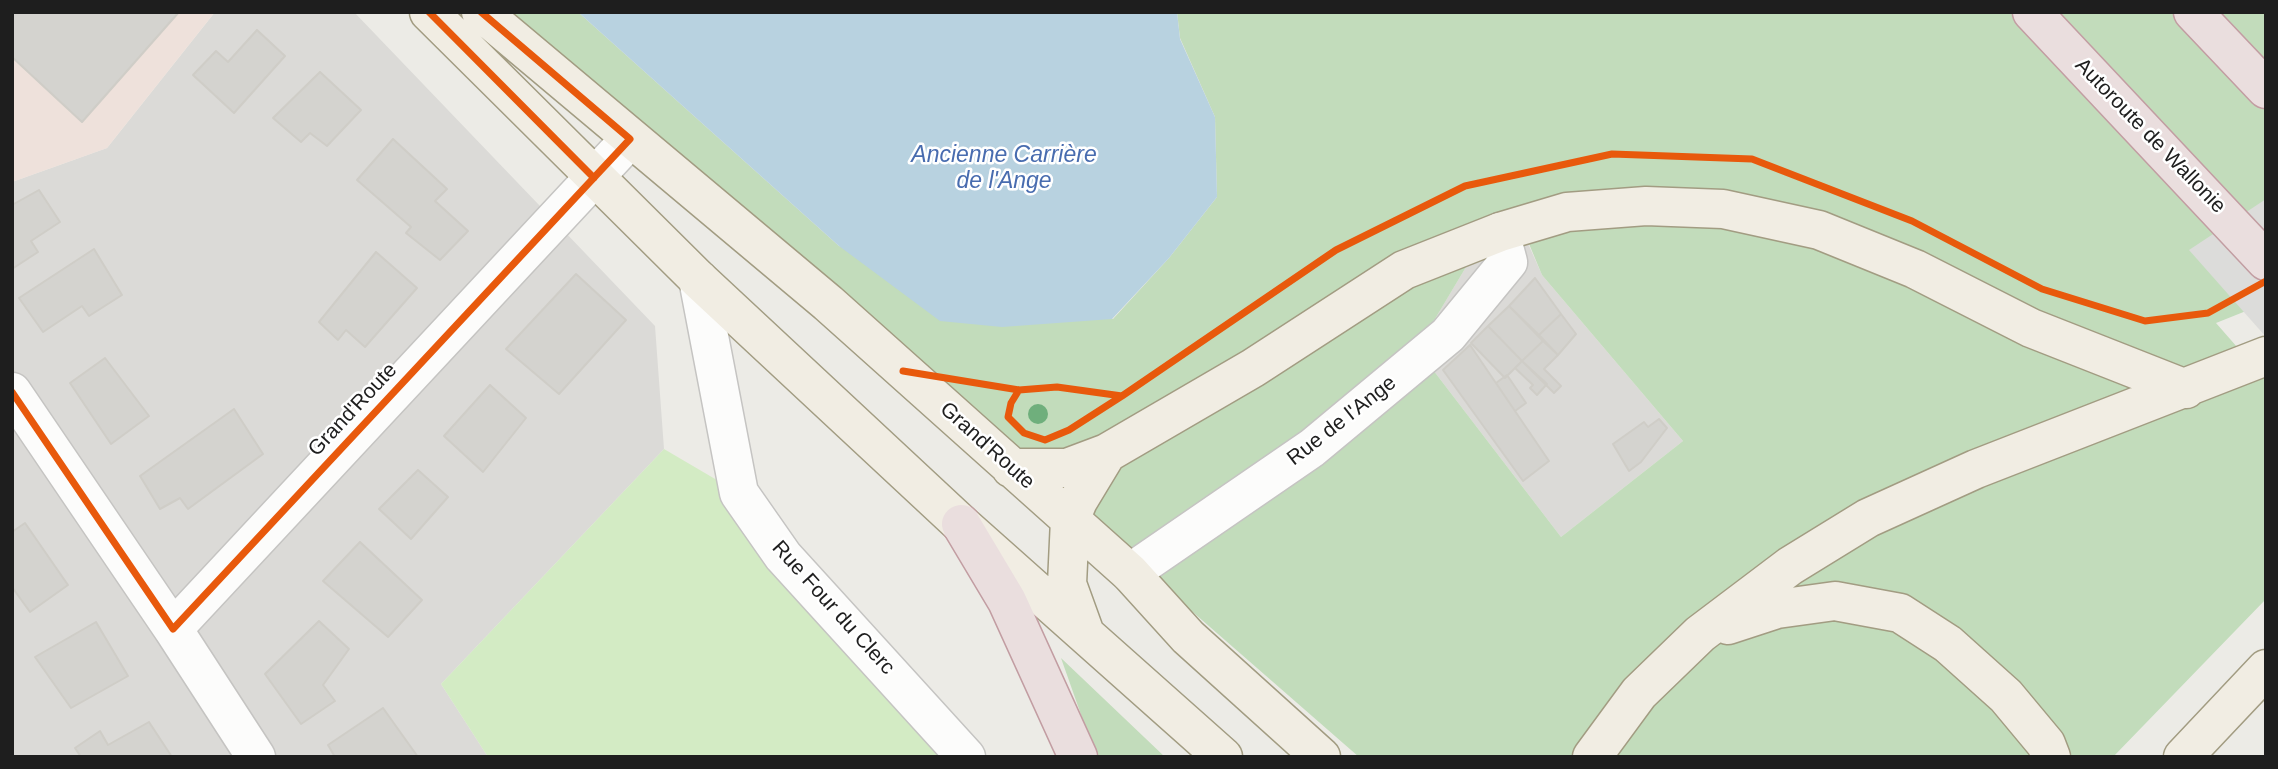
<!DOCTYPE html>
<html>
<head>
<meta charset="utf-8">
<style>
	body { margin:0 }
	#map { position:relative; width:2278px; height:769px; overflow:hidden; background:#ecebe6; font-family:Arial,sans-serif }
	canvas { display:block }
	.frame { position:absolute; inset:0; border:14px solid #1e1e1e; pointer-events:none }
</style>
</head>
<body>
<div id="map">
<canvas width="2278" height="769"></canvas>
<div class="frame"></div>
</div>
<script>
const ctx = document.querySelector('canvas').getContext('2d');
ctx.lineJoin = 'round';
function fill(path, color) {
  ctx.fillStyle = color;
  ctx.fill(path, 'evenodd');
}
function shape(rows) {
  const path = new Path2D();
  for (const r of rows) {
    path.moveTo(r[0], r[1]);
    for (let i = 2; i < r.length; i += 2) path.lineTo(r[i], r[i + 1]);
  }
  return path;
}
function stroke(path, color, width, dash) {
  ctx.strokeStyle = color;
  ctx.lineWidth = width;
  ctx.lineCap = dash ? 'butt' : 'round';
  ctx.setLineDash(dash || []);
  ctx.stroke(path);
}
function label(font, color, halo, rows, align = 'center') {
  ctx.font = font + ' Arial,sans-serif';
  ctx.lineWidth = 5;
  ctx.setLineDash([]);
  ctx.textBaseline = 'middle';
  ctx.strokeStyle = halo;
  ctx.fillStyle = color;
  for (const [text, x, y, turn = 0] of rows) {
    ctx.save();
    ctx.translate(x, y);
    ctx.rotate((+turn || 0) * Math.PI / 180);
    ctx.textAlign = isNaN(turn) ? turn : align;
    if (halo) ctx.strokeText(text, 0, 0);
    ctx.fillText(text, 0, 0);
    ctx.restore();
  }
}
fill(shape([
	[215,12,354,12,655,326,664,449,441,684,488,757,12,757,12,182,107,148],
	[1526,239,1542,275,1683,441,1561,537,1417,349,1475,252]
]), '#dbdad7');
fill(shape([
	[12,12,215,12,107,148,12,182]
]), '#eee1db');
fill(shape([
	[664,449,739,493,966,757,488,757,441,684]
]), '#d3ebc4');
fill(shape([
	[505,12,578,12,839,246,1113,319,1169,258,1217,197,1215,117,1180,38,1177,12,2266,12,2266,303,2216,323,2266,380,2266,599,2113,757,1359,757],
	[1527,239,1542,275,1683,441,1561,537,1417,349,1475,252],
	[1061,658,1165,757,1096,757]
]), '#c2dcbb');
fill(shape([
	[578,12,1177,12,1180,39,1215,117,1217,197,1169,258,1112,319,1002,327,940,321,839,246]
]), '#b8d2e0');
fill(shape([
	[2266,199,2266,337,2189,250]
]), '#dcdcda');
const building = shape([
	[12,12,179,12,82,122,12,57,12,12],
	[257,30,285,56,234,113,193,75,216,51,228,62,257,30],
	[320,72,361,110,327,146,310,133,301,142,273,118,320,72],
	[393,139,447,189,435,201,468,231,440,260,406,233,411,227,357,180,393,139],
	[39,190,60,222,31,241,38,252,12,269,12,205,39,190],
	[94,249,122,295,89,316,82,306,43,332,19,298,94,249],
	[376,252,417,288,365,347,346,330,338,340,319,322,376,252],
	[576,274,626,320,559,394,506,349,576,274],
	[1535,278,1561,314,1539,335,1509,306,1535,278],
	[1509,306,1543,341,1522,361,1488,326,1509,306],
	[1561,314,1576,334,1558,355,1539,335,1561,314],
	[1488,326,1522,361,1505,378,1471,343,1488,326],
	[1543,341,1558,355,1544,369,1561,386,1554,393,1522,361,1543,341],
	[1470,345,1549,461,1523,481,1443,370,1470,345],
	[105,358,149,416,111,444,70,383,105,358],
	[1522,361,1547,384,1537,395,1530,388,1533,385,1515,368,1522,361],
	[1507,375,1526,403,1515,411,1496,383,1507,375],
	[490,385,526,418,483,472,444,436,490,385],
	[234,409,263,454,188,509,180,498,160,509,140,476,234,409],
	[1659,419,1667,428,1641,462,1629,471,1613,444,1644,422,1648,427,1659,419],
	[418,470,448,497,411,539,379,509,418,470],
	[25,523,68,585,30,612,12,587,12,532,25,523],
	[360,542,422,600,388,637,323,581,360,542],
	[319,621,349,649,323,685,335,701,301,724,265,674,319,621],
	[96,622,128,676,71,708,35,657,96,622],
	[383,708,418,757,335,757,328,745,383,708],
	[149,722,172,757,81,757,75,748,100,731,108,745,149,722]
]);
fill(building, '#d4d3cf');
stroke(building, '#cfcdc7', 2);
const minor = shape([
	[698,279,739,493,783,556,966,757],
	[12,392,173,629,630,139],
	[1130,573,1312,448,1448,335,1508,262,1500,232],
	[173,629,256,757]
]);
const major = shape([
	[429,12,698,279,961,524,1223,757],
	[481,12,828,303,1130,573,1188,637,1321,757],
	[1011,468,1067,468,1107,453,1253,368,1404,270,1500,232,1567,212,1646,206,1723,209,1819,230,1915,269,2031,328,2186,389],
	[1728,625,1777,609,1835,601,1900,613,1948,644,2006,696,2046,744,2051,757],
	[1084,631,1067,584,1070,520,1078,501,1107,453],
	[1592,757,1639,693,1700,634,1790,566,1868,518,1976,469,2266,356],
	[2183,757,2266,669]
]);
const highway = shape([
	[2032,12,2266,261],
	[2193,12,2266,89],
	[961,524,1007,601,1078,757]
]);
stroke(minor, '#c5c4c2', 41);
stroke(major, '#a29c82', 41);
stroke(highway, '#c29da2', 41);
stroke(minor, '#fcfcfb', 38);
stroke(major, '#f1ede3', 38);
stroke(highway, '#eadede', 38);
stroke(shape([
	[429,12,594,178],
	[903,371,1019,390,1057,387,1122,396,1336,250,1465,186,1612,154,1752,159,1912,221,2042,289,2145,321,2208,313,2266,281],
	[1019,390,1011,403,1008,417,1024,433,1045,440,1069,430,1122,396],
	[12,392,173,629,630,139,481,12]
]), '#e8590c', 7);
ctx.fillStyle = '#6faf7c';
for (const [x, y] of [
	[1038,414]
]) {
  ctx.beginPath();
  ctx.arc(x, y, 10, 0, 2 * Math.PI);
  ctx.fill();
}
label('21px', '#1e1e1e', '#fff', [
	["Autoroute de Wallonie",2150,136,46],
	["Grand'Route",353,410,-47],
	["Rue de l'Ange",1342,421,-38],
	["Grand'Route",987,446,42],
	["Rue Four du Clerc",833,608,48]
]);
label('italic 23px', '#486caf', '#fff', [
	["Ancienne Carrière",1004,156],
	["de l'Ange",1004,182]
]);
</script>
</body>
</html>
